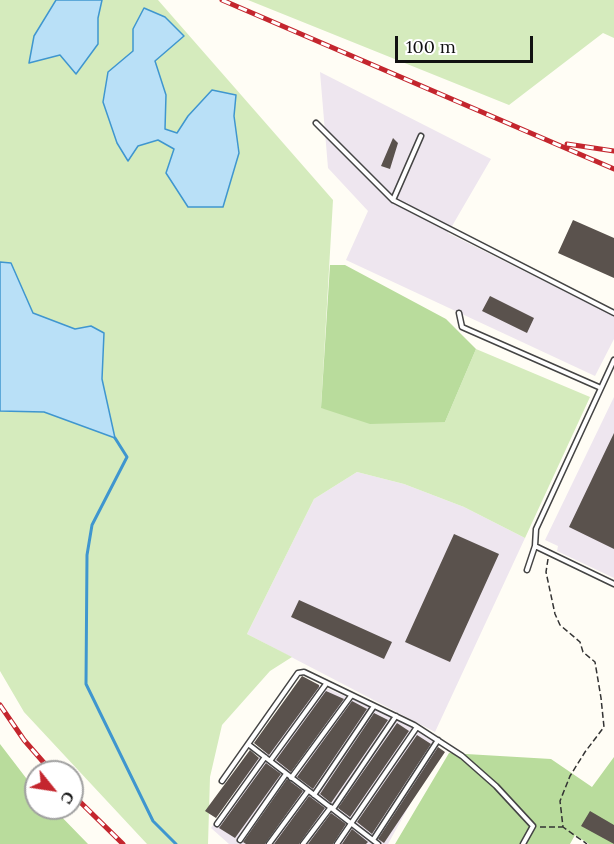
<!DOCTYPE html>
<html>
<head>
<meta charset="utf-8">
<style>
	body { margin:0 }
	#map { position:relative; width:614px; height:844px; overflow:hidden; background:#fffdf5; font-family:Lora,serif }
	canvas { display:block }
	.north { position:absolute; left:24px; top:760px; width:60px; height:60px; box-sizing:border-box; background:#fff; border:2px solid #a0a0a0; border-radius:50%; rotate:120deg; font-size:16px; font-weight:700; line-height:24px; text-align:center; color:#111 }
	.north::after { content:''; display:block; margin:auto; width:21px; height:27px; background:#c4262e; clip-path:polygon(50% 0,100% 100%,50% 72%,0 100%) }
	.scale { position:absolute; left:395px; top:36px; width:138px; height:27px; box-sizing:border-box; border:3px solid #111; border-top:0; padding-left:8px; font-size:18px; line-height:21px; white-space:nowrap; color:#111; -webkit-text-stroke:4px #fff; paint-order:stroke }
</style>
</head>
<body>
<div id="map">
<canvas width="614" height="844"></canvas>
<div class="north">С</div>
<div class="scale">100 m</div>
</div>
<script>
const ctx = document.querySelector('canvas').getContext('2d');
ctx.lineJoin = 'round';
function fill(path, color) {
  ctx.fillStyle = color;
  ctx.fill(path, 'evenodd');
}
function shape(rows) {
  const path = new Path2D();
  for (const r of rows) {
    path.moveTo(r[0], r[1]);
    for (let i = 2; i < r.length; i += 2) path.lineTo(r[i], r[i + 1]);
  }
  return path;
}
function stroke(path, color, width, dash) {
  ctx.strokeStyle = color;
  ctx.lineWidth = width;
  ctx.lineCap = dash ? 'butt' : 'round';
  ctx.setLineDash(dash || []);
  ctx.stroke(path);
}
fill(shape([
	[320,72,491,159,448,233,614,316,614,339,595,376,346,260,368,211,328,168],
	[614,397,614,578,557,551,558,546,545,540],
	[357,472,404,484,464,507,525,538,435,732,247,634,314,499],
	[310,681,433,734,440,750,388,844,229,844,211,828]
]), '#eee6ef');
fill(shape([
	[0,0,56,0,34,36,30,63,98,44,98,18,102,0,158,0,333,200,321,408,445,422,476,349,590,397,525,538,464,507,404,484,357,472,314,499,247,634,292,657,270,671,222,725,210,777,208,844,147,844,24,712,0,671,0,411,44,412,115,437,102,379,104,333,91,326,75,329,33,313,11,263,0,262],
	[183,37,155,61,166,95,165,129,177,133,188,116,236,95,234,116,239,153,188,207,166,173,174,149,158,140,138,146,128,161,117,143,103,102,108,73,133,51],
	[248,0,614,0,614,38,603,33,509,105]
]), '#d5ebbd');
fill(shape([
	[330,265,345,265,446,319,476,349,445,422,370,424,321,408],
	[0,744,36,791,36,808,53,808,88,844,0,844],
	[449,753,551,759,592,787,614,757,614,844,589,844,575,835,570,844,395,844]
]), '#b9dc9c');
const water = shape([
	[56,0,102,0,98,18,98,44,76,74,60,55,29,63,34,36,56,0],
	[144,8,165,17,184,36,155,61,166,95,165,129,177,133,188,116,212,90,236,95,234,116,239,153,223,207,188,207,166,173,174,149,158,140,138,146,128,161,117,143,103,102,108,72,133,51,133,29,144,8],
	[0,262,11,263,33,313,75,329,91,326,104,333,102,379,115,438,44,412,0,411,0,262]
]);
fill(water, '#b9e0f7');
stroke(water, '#3f96cf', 1.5);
stroke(shape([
	[115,438,127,457,92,525,87,555,86,684,153,821,176,844]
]), '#3f96cf', 3);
fill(shape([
	[393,138,398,143,390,169,381,166],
	[573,220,614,238,614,278,558,253],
	[490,296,534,318,527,333,482,311],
	[614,433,614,549,569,527],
	[454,534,499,554,450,662,405,642],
	[299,600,392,642,384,659,291,617],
	[302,676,319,685,319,687,269,755,254,743],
	[326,691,344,699,291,772,276,760],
	[352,701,367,709,313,789,297,777],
	[374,713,388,720,331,803,320,794],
	[397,723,409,731,350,817,338,808],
	[417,735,431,744,372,834,357,822],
	[438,747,445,752,384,843,378,839],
	[250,750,259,758,216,818,205,811],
	[266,763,281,774,235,838,219,828],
	[287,779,303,791,265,844,246,844,243,842],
	[309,796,325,808,299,844,274,844],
	[590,811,614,825,614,844,581,826],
	[331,813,346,824,333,844,308,844],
	[352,829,368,842,366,844,342,844]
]), '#5a524d');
const service = shape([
	[316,123,393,200],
	[421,136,393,200,614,313],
	[459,313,462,327,601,388],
	[535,546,614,584],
	[527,570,535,546,536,529,614,360],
	[248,744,378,844],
	[270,761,326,684],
	[291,778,351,696],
	[222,781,298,673,304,672,414,725,462,756,496,786,533,826,523,844],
	[314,795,374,706],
	[333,809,396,716],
	[217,824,265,757],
	[240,840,286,774],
	[373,840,438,740],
	[269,844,308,791],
	[303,844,331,807],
	[337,844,417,727]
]);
stroke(service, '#444', 7);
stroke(shape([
	[548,559,546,572,555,614,560,625,580,642,583,652,595,662,601,698,604,727,585,752,570,776,560,801,563,827,587,844],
	[540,827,563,827]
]), '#333', 1.5, [6, 3]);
stroke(service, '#fff', 4);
const rail = shape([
	[222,0,614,169],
	[567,144,614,151],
	[0,705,24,740,52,772],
	[72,794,123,844]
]);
stroke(rail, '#c4262e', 5);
stroke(rail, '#fff', 3, [9]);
</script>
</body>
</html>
